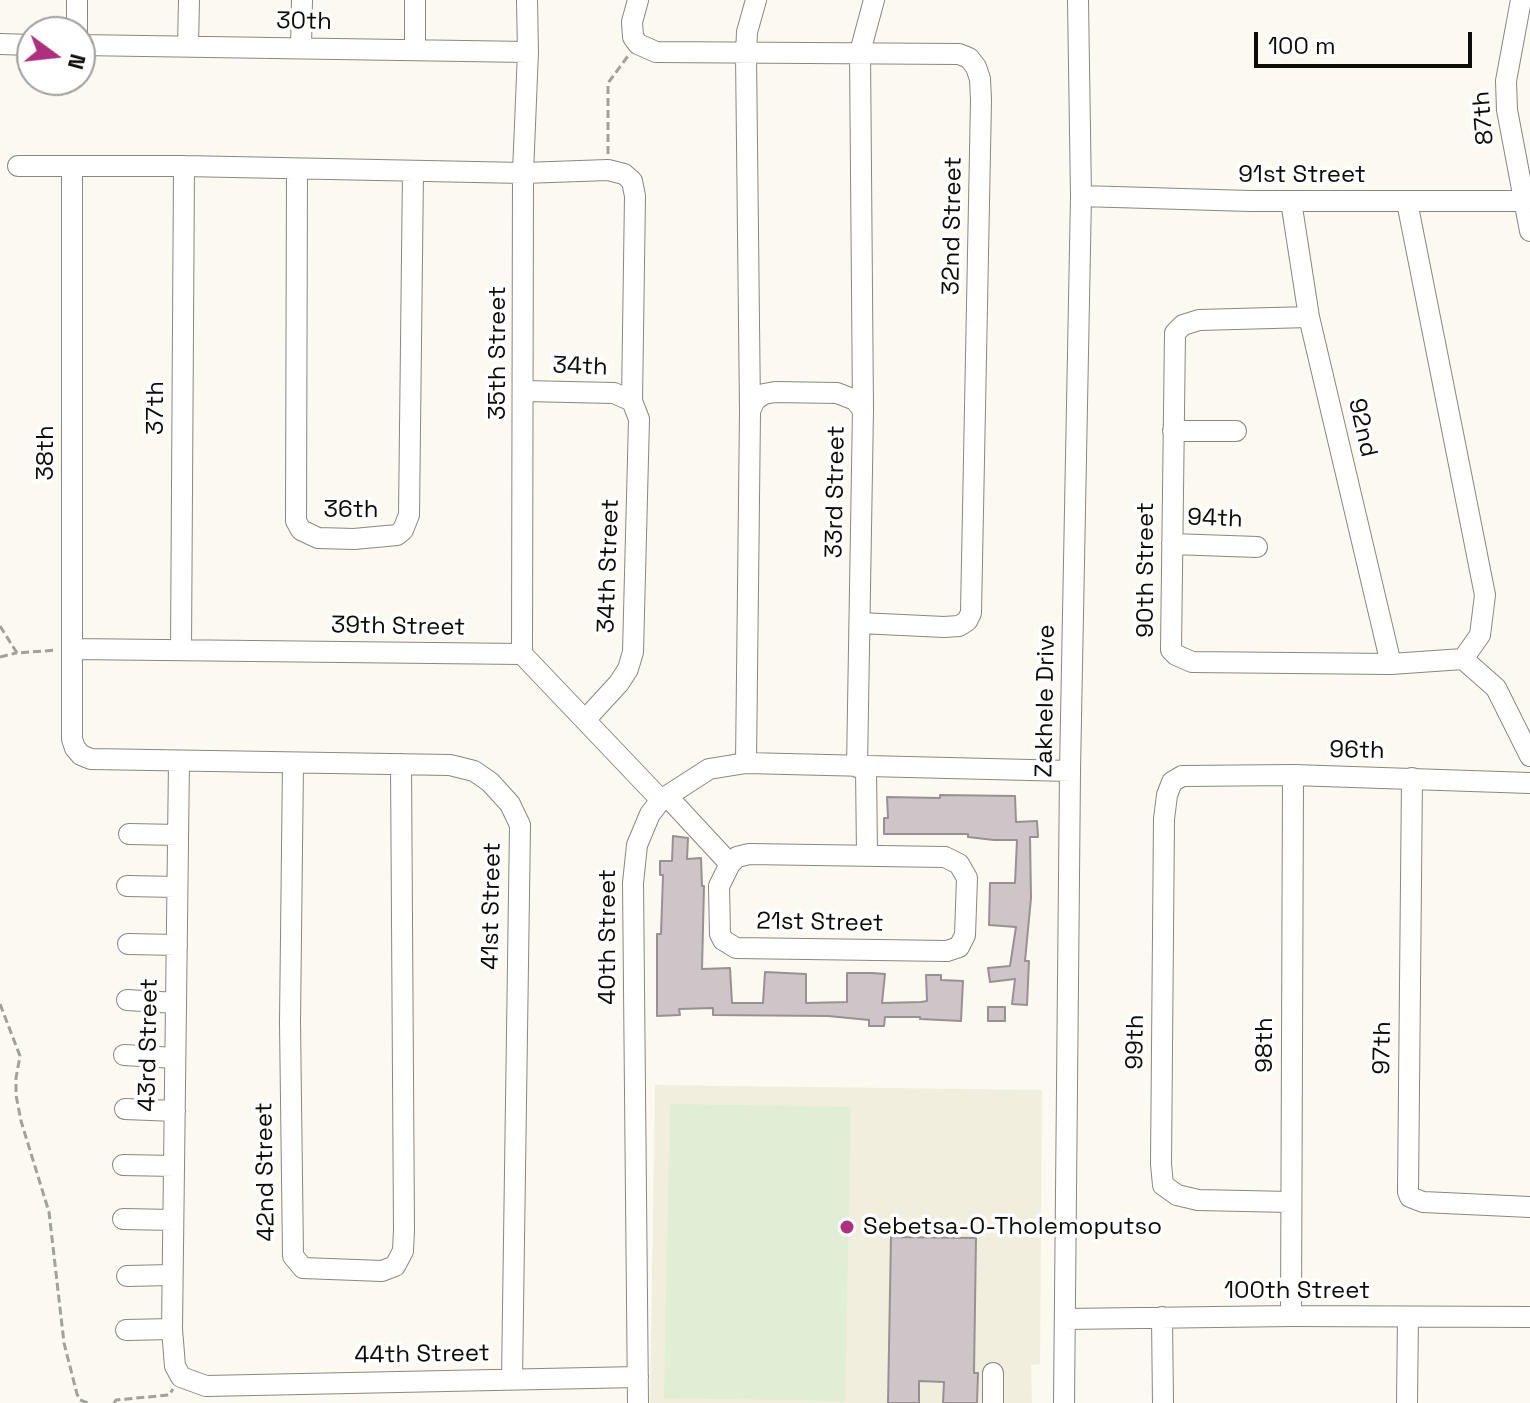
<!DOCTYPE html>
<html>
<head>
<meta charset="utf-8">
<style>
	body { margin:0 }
	#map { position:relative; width:1530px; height:1403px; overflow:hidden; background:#fbf9f0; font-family:"Space Grotesk",sans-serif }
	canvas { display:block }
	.north { position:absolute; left:16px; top:16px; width:80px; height:80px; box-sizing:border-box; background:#fff; border:2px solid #9e9e9d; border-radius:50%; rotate:105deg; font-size:22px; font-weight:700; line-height:32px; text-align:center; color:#0d0c09 }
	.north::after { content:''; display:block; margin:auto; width:28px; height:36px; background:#ad2f7e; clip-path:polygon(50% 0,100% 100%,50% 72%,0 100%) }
	.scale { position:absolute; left:1254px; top:32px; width:218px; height:36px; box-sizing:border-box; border:4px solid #0d0c09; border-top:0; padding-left:10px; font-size:24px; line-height:28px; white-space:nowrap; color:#0d0c09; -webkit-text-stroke:6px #fff; paint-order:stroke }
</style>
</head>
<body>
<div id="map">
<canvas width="1530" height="1403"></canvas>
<div class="north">N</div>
<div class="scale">100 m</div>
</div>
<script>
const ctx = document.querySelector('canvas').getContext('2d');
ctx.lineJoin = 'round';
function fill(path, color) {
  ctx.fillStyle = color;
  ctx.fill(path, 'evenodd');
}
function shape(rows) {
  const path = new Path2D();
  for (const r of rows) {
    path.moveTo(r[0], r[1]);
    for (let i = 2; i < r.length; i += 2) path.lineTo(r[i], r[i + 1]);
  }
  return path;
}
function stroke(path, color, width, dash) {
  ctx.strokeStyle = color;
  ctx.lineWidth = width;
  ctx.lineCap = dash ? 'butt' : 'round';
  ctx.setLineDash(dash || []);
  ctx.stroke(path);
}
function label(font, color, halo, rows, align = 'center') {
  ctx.font = font + ' "Space Grotesk",sans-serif';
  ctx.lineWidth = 7;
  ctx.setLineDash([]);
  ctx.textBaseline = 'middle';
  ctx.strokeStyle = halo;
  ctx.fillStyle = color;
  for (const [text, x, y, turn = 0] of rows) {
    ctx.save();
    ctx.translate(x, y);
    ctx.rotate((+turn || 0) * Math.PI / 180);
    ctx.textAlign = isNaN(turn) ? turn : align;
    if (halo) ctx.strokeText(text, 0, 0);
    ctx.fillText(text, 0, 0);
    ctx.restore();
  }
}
fill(shape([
	[655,1085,1042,1090,1040,1364,1031,1365,1032,1403,650,1403]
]), '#f1eede');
fill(shape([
	[670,1104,851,1107,845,1401,664,1398]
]), '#dfeed5');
const building = shape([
	[940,795,1015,796,1016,822,1037,821,1038,837,1030,837,1031,898,1025,961,1029,961,1027,1005,1012,1004,1015,979,990,982,988,968,1010,966,1016,927,989,925,990,883,1015,883,1017,840,994,840,968,837,968,834,884,834,884,818,888,818,887,797,940,798,940,795],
	[673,836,688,838,687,859,701,858,702,886,704,886,702,969,730,968,732,1003,763,1003,765,972,806,974,806,1003,847,1002,847,973,872,973,885,974,882,1003,921,1002,927,1001,926,975,941,975,941,980,963,981,961,1021,920,1019,920,1017,885,1017,884,1026,869,1026,869,1020,828,1016,713,1015,713,1008,679,1009,680,1015,657,1016,657,934,661,934,663,875,660,875,660,861,672,861,673,836],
	[988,1007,1005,1007,1005,1021,988,1021,988,1007],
	[891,1237,976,1238,974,1373,978,1373,977,1403,943,1403,944,1382,919,1381,919,1403,888,1403,891,1237]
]);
fill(building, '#cec5c9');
stroke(building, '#999094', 2);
const minor = shape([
	[638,0,632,22,633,37,638,44,656,52,959,54,969,58,976,67,980,79,981,100,971,613,967,621,959,626,944,627,860,623],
	[1521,0,1506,81,1507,110,1530,231],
	[77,32,77,0],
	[0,44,32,45],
	[80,45,528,52],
	[188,46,189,0],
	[301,48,302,0],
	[415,49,415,0],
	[18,166,184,166,523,173,608,170,624,174,632,181,635,196,632,401],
	[72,167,72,739,75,748,81,755,91,759,450,765,474,771,490,782,510,804,520,825,512,1379],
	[297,169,296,521,301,530,318,538,354,539,397,535,403,530,409,515,413,171],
	[1081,196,1250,201,1523,201],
	[1291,201,1309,317,1391,664],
	[1309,317,1199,320,1183,325,1175,333,1171,650,1176,655,1192,662,1391,664,1463,659,1480,635,1485,595,1407,202],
	[524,391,614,393,632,401,639,419,633,652,628,669,619,683,586,719],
	[750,411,755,400,764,394,775,392,837,393,855,400,863,410],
	[1173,431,1236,431],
	[1172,544,1257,547],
	[73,649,522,654,661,800],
	[181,650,184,166],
	[522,654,523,173,528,52,527,0],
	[1463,659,1496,688,1530,756],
	[179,761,172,1329,175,1366,181,1377,206,1386,638,1377],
	[293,763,290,1022,293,1256,303,1268,382,1271,395,1266,403,1251,404,1230,401,764],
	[746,763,750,411,746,54,747,32,756,0],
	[857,767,863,410,860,52,874,0],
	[866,768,867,854],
	[1412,778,1408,1192,1410,1197,1423,1202,1530,1207],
	[667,796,730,864],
	[129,834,178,835],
	[749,854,945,857,959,864,967,878,965,935,959,947,947,951,736,948,723,940,720,934,719,886,730,864,737,857,749,854],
	[127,886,177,887],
	[128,944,177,945],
	[127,1000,176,1003],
	[124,1055,175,1058],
	[125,1109,175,1111],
	[123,1165,174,1166],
	[1290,1202,1198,1200,1177,1195,1163,1185,1161,1164,1164,819,1167,795,1172,782,1182,776,1293,775,1530,783],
	[123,1219,173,1220],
	[127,1276,172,1275],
	[1291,1316,1293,775],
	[1162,1317,1163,1403],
	[1065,1319,1291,1316,1530,1317],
	[126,1330,172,1329],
	[993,1373,993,1403],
	[638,1403,633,883,637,845,650,814,661,800,709,769,746,763,1070,771],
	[1064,1403,1070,771,1081,196,1078,0],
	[1407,1403,1408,1317]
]);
stroke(minor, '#898880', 22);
stroke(shape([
	[608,154,608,83,628,56],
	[0,626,17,653,57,650],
	[0,657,16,653],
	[0,1004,20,1056,16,1078,16,1095,21,1121,49,1212,64,1343,77,1394,80,1400,88,1403],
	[114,1403,116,1400,169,1395,173,1389]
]), '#a2a19a', 3, [8, 4]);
stroke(minor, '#fff', 20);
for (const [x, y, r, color] of [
	[847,1227,8,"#ad2f7e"]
]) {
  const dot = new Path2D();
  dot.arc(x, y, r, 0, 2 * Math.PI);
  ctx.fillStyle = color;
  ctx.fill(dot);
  stroke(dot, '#fff', 3);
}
label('24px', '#0d0c09', '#fff', [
	["30th",304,22,1],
	["87th",1484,118,-95],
	["91st Street",1302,175],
	["32nd Street",953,226,-89],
	["35th Street",498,353,-90],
	["34th",580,367,2],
	["37th",156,408,-90],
	["92nd",1362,428,77],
	["38th",46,453,-90],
	["33rd Street",836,492,-89],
	["36th",351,510],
	["94th",1215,519,2],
	["34th Street",609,566,-88],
	["90th Street",1146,570,-90],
	["39th Street",398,627,1],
	["Zakhele Drive",1046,701,-89],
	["96th",1357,751,1],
	["41st Street",492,906,-89],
	["21st Street",820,923,1],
	["40th Street",608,937,-90],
	["99th",1136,1042,-89],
	["43rd Street",149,1045,-89],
	["98th",1265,1045,-90],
	["97th",1383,1048,-89],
	["42nd Street",266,1172,-91],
	["100th Street",1297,1291],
	["44th Street",422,1355,-1]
]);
label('24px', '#0d0c09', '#fff', [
	["Sebetsa-O-Tholemoputso",863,1227]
], 'left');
</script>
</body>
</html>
